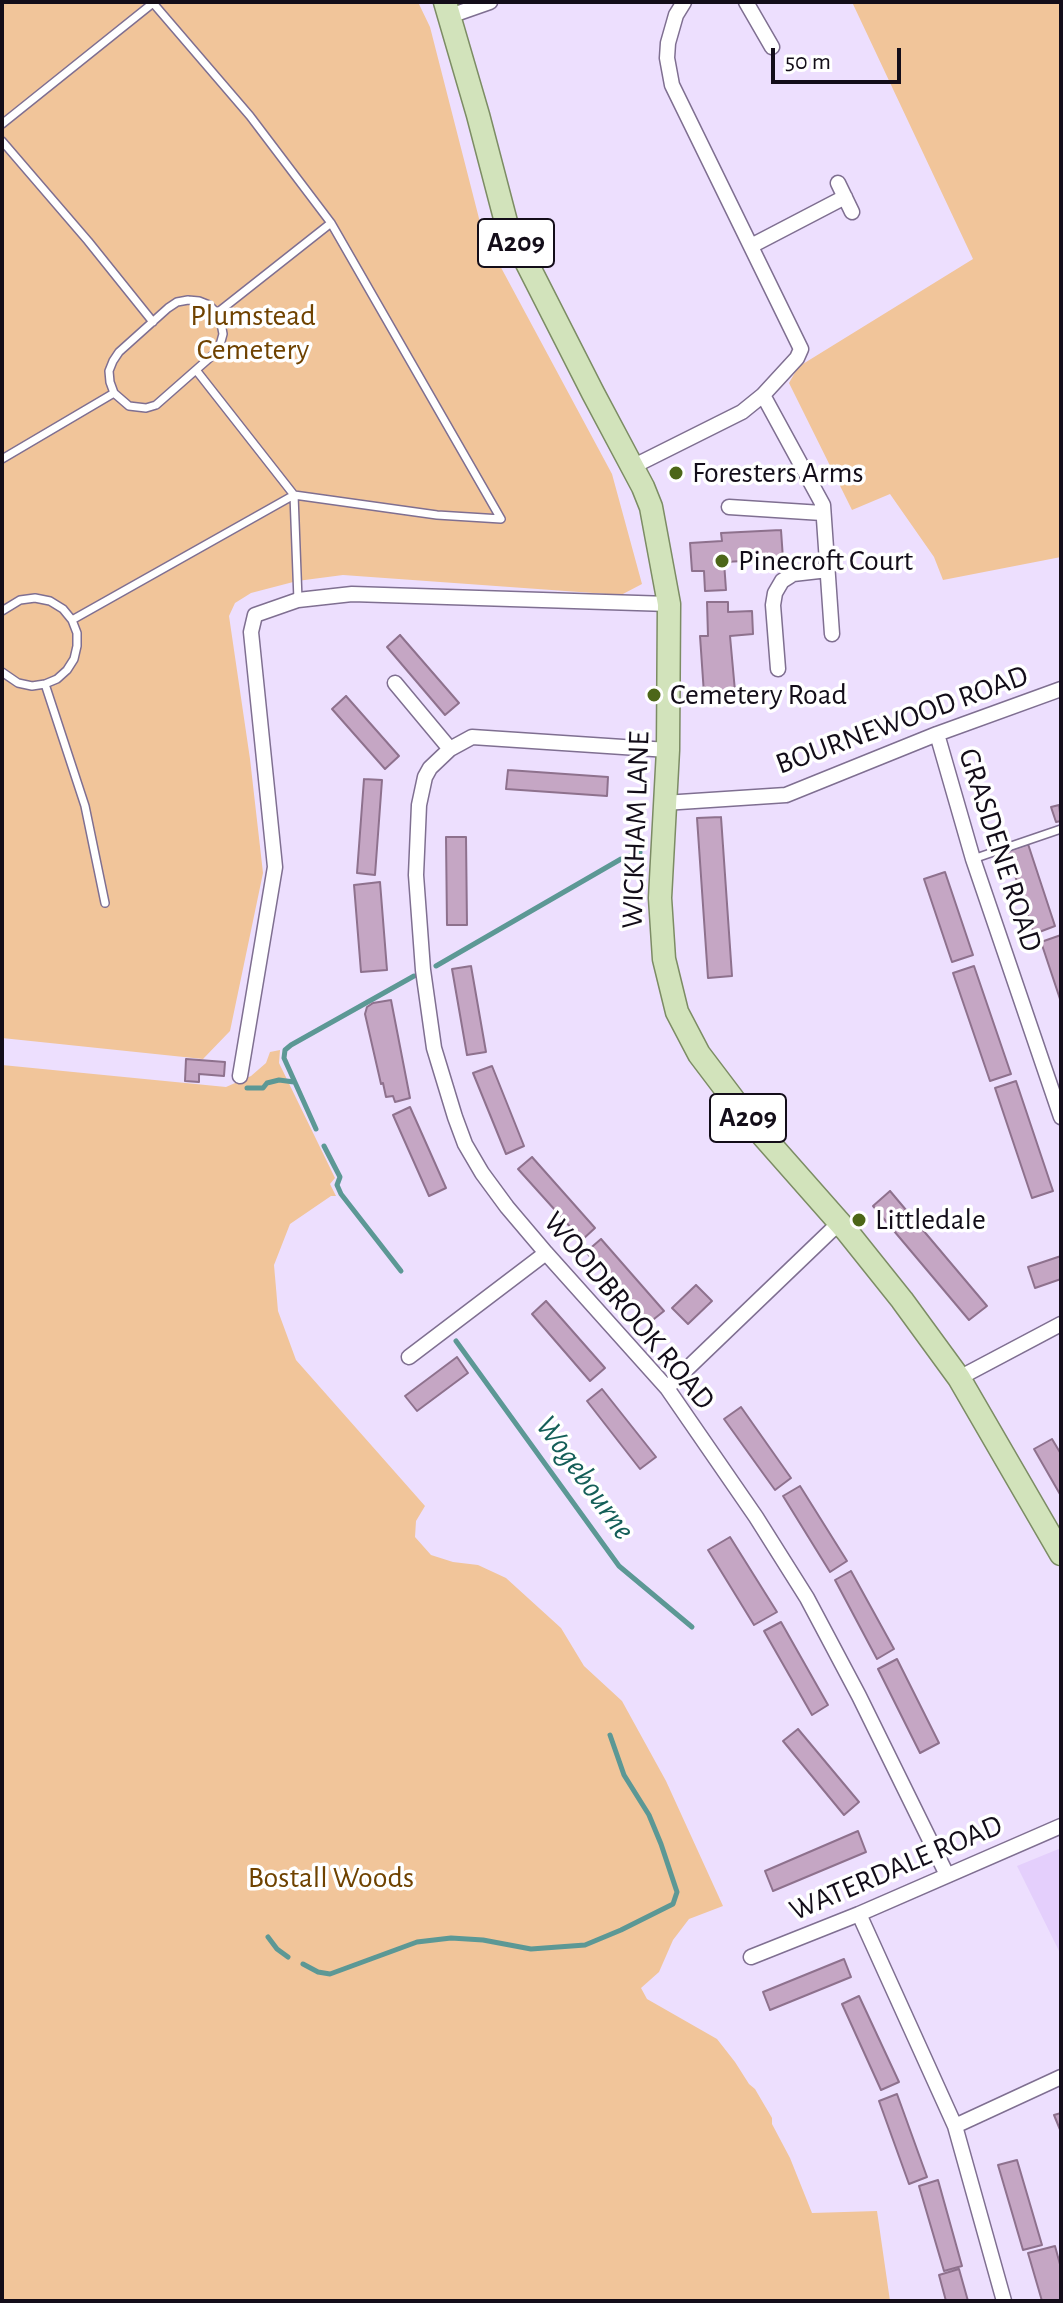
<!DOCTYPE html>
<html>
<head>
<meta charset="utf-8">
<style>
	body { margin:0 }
	#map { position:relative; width:1063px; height:2303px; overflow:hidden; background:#eddffe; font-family:"Alegreya Sans",sans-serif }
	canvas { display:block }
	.frame { position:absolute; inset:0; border:4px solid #130d19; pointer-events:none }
	.scale { position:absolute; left:771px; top:48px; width:130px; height:36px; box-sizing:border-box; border:4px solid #130d19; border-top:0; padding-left:10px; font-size:24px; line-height:28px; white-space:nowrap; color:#130d19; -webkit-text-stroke:6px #fff; paint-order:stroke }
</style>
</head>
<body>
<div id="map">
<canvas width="1063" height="2303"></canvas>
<div class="frame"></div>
<div class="scale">50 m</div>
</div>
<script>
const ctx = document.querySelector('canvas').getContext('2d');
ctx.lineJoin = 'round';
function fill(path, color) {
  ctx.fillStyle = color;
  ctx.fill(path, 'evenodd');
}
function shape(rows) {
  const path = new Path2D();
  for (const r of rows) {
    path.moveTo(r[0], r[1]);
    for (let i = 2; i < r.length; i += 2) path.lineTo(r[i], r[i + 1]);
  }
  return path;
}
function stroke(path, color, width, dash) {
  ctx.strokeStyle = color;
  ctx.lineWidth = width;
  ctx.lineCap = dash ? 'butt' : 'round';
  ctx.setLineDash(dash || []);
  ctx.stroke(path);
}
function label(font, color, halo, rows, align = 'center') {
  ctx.font = font + ' "Alegreya Sans",sans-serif';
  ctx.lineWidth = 7;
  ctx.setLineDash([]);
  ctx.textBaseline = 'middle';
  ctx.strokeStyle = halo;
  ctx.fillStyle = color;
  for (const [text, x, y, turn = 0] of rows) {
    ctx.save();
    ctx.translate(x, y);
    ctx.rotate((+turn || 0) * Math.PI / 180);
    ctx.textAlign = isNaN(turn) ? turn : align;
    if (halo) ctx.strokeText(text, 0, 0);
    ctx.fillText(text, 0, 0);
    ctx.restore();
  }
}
fill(shape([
	[1061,1848,1061,1955,1017,1866]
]), '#e4cffc');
fill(shape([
	[2,2,418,2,430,27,483,234,612,474,642,584,621,595,343,575,297,581,251,593,235,603,229,616,250,759,263,873,230,1031,203,1059,2,1038],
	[852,2,1061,2,1061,557,943,580,934,557,890,494,852,510,789,383,798,367,973,259],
	[280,1050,279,1063,335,1178,330,1184,336,1196,331,1196,290,1224,274,1265,278,1311,296,1360,425,1506,416,1521,415,1537,431,1555,453,1562,478,1565,506,1578,561,1628,584,1666,622,1701,666,1781,723,1906,689,1919,673,1940,659,1972,641,1988,647,1999,717,2039,735,2062,749,2084,755,2089,772,2118,772,2124,790,2158,812,2213,877,2211,890,2301,2,2301,2,1065,226,1087,251,1076,266,1063,270,1052]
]), '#f1c59a');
stroke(shape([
	[436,966,621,859,640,852],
	[247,1088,263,1088,267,1083,279,1080,294,1082],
	[316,1129,284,1058,285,1050,291,1045,414,976],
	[324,1146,340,1177,337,1185,341,1194,401,1271],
	[456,1341,619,1566,692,1627],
	[268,1937,277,1949,288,1957],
	[303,1964,318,1972,330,1974,417,1942,451,1938,483,1940,531,1949,585,1945,621,1930,673,1904,677,1892,661,1844,649,1815,624,1775,610,1735]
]), '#5c9895', 5);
const building = shape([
	[781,530,783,559,724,562,726,590,705,591,704,571,692,571,690,543,722,541,721,533,781,530],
	[707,602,728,602,728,612,752,611,753,634,730,636,735,691,704,694,700,636,708,636,707,602],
	[400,635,459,703,445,715,387,647,400,635],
	[346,696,399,756,385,769,332,709,346,696],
	[508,770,608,777,607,796,506,789,508,770],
	[364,779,382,780,375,875,357,873,364,779],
	[1059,805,1061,821,1056,822,1051,807,1059,805],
	[721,817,732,976,708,978,697,818,721,817],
	[446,837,466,837,467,925,447,925,446,837],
	[1028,844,1055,926,1034,934,1007,851,1028,844],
	[945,872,973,955,952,962,924,879,945,872],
	[380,882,387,970,361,972,354,885,380,882],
	[1061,935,1061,1002,1041,942,1061,935],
	[471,966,486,1052,467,1055,452,969,471,966],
	[974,966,1011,1074,990,1081,953,973,974,966],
	[391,1000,410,1098,395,1102,393,1096,386,1097,383,1083,381,1084,365,1014,367,1007,373,1003,391,1000],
	[186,1059,225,1062,224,1076,199,1074,199,1082,185,1081,186,1059],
	[492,1066,524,1146,506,1154,473,1073,492,1066],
	[1016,1081,1053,1191,1032,1198,995,1088,1016,1081],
	[410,1107,446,1188,429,1196,393,1115,410,1107],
	[532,1157,595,1228,582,1240,518,1169,532,1157],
	[890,1191,987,1306,969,1320,873,1206,890,1191],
	[601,1239,664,1311,649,1323,586,1252,601,1239],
	[1061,1256,1061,1279,1035,1288,1028,1267,1061,1256],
	[696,1285,712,1301,688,1324,672,1308,696,1285],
	[546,1301,605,1368,590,1381,532,1314,546,1301],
	[457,1357,468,1373,417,1411,405,1396,457,1357],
	[602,1389,656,1457,640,1469,587,1401,602,1389],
	[741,1407,791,1478,775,1490,724,1419,741,1407],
	[1052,1439,1061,1454,1061,1496,1034,1449,1052,1439],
	[800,1486,847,1561,830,1572,783,1496,800,1486],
	[730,1537,777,1612,754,1625,708,1550,730,1537],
	[851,1571,894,1649,877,1659,835,1580,851,1571],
	[781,1622,828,1705,812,1715,764,1631,781,1622],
	[897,1659,939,1743,920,1753,878,1669,897,1659],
	[798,1729,859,1802,844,1815,783,1741,798,1729],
	[858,1831,866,1852,773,1891,765,1871,858,1831],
	[844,1959,851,1977,770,2010,763,1992,844,1959],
	[859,1996,899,2082,881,2090,842,2004,859,1996],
	[897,2094,927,2177,909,2184,879,2101,897,2094],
	[1061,2113,1061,2132,1054,2115,1061,2113],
	[1017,2160,1042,2245,1023,2250,998,2165,1017,2160],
	[938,2180,962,2266,944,2271,919,2186,938,2180],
	[1055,2246,1061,2268,1061,2301,1042,2301,1028,2253,1055,2246],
	[959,2269,968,2301,946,2301,939,2275,959,2269]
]);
fill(building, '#c5a6c4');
stroke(building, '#8e718d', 2);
const service = shape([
	[2,124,153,3,250,116,331,223,501,519,437,515,294,495,72,620],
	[2,141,88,241,153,322],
	[188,300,199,301,209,305,217,313,221,323,223,334,220,345,214,354,156,405,146,408,129,406,114,393,110,382,109,371,113,361,119,352,168,308,177,302,188,300],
	[217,313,331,223],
	[196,370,294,495,298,600],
	[2,459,114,393],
	[2,611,20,600,35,598,50,601,63,609,72,620,77,633,77,646,74,659,67,670,57,679,45,684,32,686,18,683,2,672],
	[45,684,85,806,105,903],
	[973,859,1061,829]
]);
const minor = shape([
	[746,2,772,47],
	[450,16,490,2],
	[838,183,852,212],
	[751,246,845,197],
	[763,395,823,505,832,634],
	[632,467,742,412,763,395,797,358,801,349,672,85,667,58,668,43,676,15,684,2],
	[729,507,822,513],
	[778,669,773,605,775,593,782,581,793,574,828,570],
	[395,683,450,749],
	[937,734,973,859,1061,1117],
	[668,750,472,737,450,749,430,768,425,777,419,805,416,875,423,970,434,1048,455,1117,465,1144,482,1173,507,1207,546,1253,667,1388,756,1517,807,1598,859,1696,947,1875],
	[664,803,786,795,937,734,1061,689],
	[240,1076,275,867,251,632,255,615,298,600,352,594,669,604],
	[409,1357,546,1253],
	[959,1378,1061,1324],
	[667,1388,840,1222],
	[859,1914,955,2126,1004,2301],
	[751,1957,859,1914,1061,1826],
	[955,2126,1061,2077]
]);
const primary = shape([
	[445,2,478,115,506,222,593,393,643,487,651,507,669,604,668,750,660,898,664,959,677,1012,699,1054,749,1120,846,1230,902,1300,959,1378,1061,1554]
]);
stroke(service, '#7f6f91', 10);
stroke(minor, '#7f6f91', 17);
stroke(primary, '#7c8c64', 25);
stroke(service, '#fff', 7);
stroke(minor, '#fff', 14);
stroke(primary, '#d2e3bb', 22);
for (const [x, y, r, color] of [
	[676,473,8,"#4c6618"],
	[722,561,8,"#4c6618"],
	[654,695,8,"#4c6618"],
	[859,1220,8,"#4c6618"]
]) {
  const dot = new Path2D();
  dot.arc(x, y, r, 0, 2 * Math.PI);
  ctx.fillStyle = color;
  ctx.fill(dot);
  stroke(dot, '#fff', 3);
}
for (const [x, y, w] of [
	[516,243,76],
	[748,1118,76]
]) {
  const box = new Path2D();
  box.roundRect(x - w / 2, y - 24, w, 48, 6);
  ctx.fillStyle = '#fff';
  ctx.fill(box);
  stroke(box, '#130d19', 2);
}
label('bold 28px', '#130d19', null, [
	["A209",516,243],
	["A209",748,1118]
]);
label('30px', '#6f4200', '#fff', [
	["Plumstead",253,316],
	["Cemetery",253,350],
	["Bostall Woods",331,1878]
]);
label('30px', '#130d19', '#fff', [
	["Foresters Arms",692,473],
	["Pinecroft Court",738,561],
	["Cemetery Road",670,695],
	["Littledale",875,1220]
], 'left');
label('30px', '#130d19', '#fff', [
	["BOURNEWOOD ROAD",902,720,-20],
	["WICKHAM LANE",636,830,-88],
	["GRASDENE ROAD",1000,850,72],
	["WOODBROOK ROAD",629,1311,50],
	["WATERDALE ROAD",896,1868,-23]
]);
label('italic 32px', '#145e58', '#fff', [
	["Wogebourne",585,1478,54]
]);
</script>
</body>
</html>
